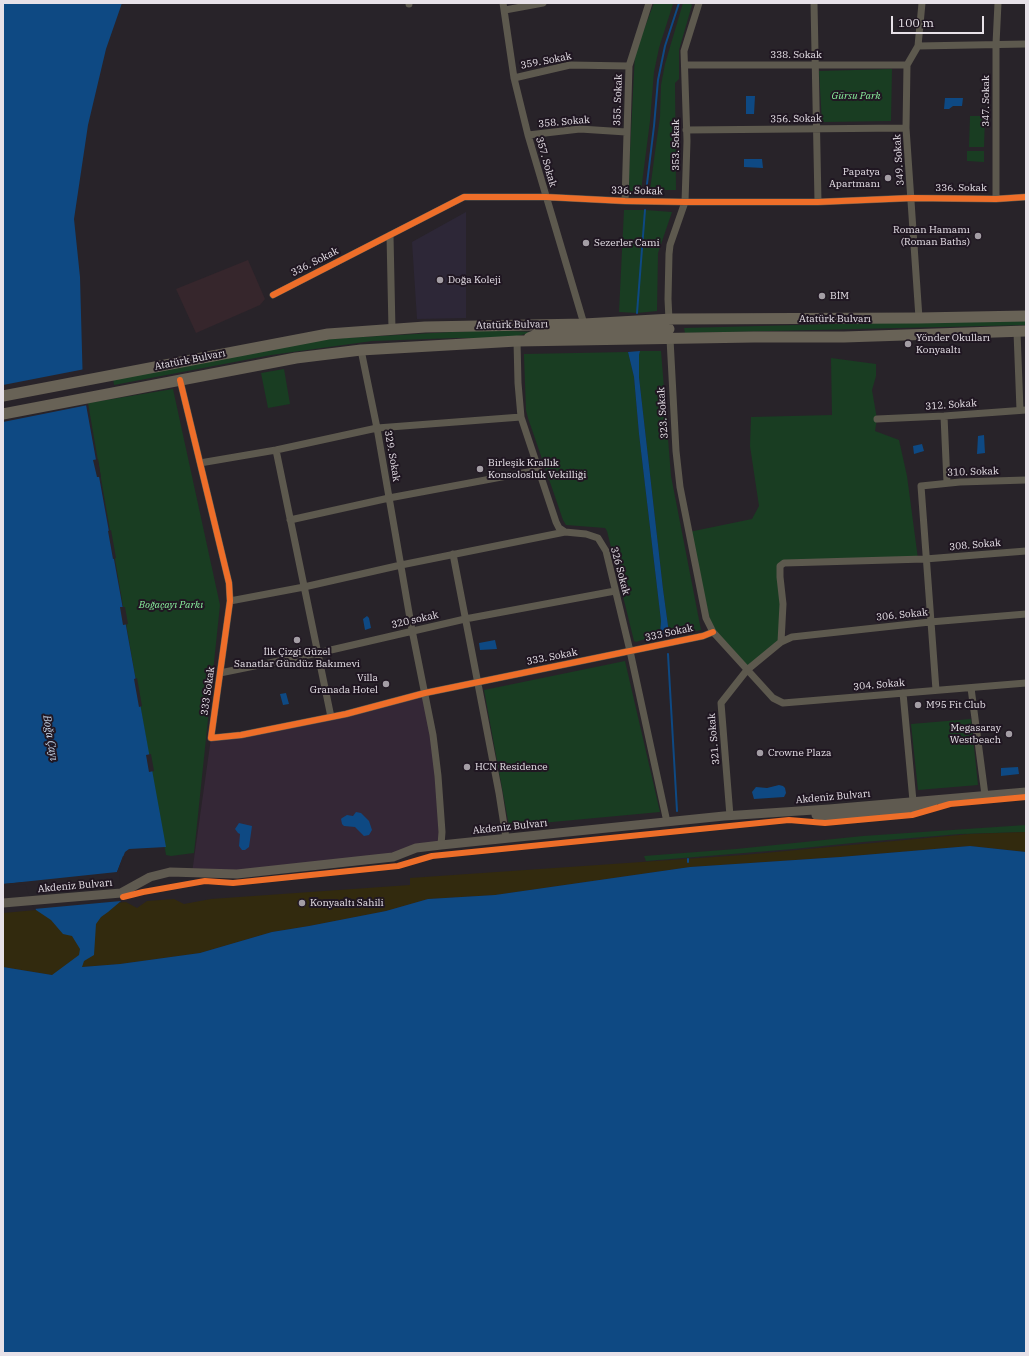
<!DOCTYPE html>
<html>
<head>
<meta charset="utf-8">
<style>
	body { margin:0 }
	#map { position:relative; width:1029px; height:1356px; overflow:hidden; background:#282329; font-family:"IBM Plex Serif",serif }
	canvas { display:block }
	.frame { position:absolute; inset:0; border:4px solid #e7e1e8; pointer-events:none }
	.scale { position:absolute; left:891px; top:16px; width:93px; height:18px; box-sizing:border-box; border:2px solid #e7e1e8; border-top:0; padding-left:5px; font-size:12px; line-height:14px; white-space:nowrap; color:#e7e1e8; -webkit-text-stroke:3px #201722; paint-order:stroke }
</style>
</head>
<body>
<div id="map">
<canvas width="1029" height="1356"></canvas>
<div class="frame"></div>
<div class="scale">100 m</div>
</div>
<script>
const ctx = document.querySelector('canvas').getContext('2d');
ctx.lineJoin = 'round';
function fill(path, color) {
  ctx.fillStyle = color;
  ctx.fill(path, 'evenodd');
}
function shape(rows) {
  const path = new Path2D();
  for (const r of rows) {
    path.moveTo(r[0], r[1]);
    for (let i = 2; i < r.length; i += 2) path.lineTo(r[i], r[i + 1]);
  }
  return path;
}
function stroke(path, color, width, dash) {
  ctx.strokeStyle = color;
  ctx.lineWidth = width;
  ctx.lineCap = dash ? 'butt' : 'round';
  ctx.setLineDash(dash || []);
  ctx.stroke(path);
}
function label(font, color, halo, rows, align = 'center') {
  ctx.font = font + ' "IBM Plex Serif",serif';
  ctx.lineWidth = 4;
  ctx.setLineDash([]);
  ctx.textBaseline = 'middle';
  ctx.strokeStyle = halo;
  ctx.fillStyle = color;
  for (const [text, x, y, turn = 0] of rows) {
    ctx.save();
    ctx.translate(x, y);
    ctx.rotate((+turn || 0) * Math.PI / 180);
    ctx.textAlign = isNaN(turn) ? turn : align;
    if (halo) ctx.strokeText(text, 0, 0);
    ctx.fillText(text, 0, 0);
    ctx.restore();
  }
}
fill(shape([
	[425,693,433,735,441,845,393,857,237,874,192,873,211,738,241,735]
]), '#342736');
fill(shape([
	[248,260,265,299,260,305,196,333,176,289]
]), '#36262c');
fill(shape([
	[466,212,466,318,417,319,412,242]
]), '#2d2737');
fill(shape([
	[654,3,670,3,673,4,659,48,654,72,650,121,641,191,628,191,635,53],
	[683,3,690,3,692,5,679,50,679,79,675,83,676,190,650,190,655,152,660,117,661,85,665,64],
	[892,69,891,121,822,122,819,71],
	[970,116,985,116,984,147,969,147],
	[967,151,984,151,984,162,967,161],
	[624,210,645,210,672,212,658,253,657,311,637,313,619,312],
	[1026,319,1026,325,685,333,684,328],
	[487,330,534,332,509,338,455,338,372,341,271,355,114,385,113,378,327,339],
	[640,351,661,351,671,476,701,630,675,634,669,633,663,589,639,377,639,355],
	[628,352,634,377,639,434,661,621,660,634,636,642,634,641,607,531,605,528,566,525,563,520,528,418,526,410,524,356,524,354],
	[831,358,876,364,876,376,872,390,877,419,875,431,899,440,907,476,918,559,780,566,781,642,747,670,713,632,689,532,752,519,759,506,750,446,751,417,832,415],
	[284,369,290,404,268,408,261,373],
	[173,389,220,605,194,853,171,856,166,855,88,403],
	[625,661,660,812,509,826,484,690],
	[971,719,978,785,918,790,911,724],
	[1026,825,1026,832,960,834,863,842,793,849,646,861,644,856,736,849,863,836]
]), '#193d22');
fill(shape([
	[1026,832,1026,852,970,846,840,857,690,867,495,895,428,899,386,911,309,926,272,932,200,953,120,964,82,967,52,975,3,967,3,913,126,902,137,908,147,901,174,899,184,904,211,899,410,885,410,878,743,855,970,834]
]), '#322a0e');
fill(shape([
	[3,3,122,3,106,49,88,125,74,219,80,277,83,388,166,847,129,849,125,852,117,872,121,901,108,912,101,917,96,924,94,955,84,961,82,967,120,964,200,953,272,932,309,926,386,911,428,899,495,895,690,867,840,857,970,846,1026,852,1026,1353,3,1353,3,967,52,975,79,955,80,949,72,936,63,934,51,920,36,910,26,882,3,884],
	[746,96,755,96,754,114,746,114],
	[945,98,963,98,962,106,953,106,949,109,944,109],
	[744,159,762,159,763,168,744,167],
	[640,351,639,355,639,377,663,589,669,633,660,634,661,621,639,434,634,377,628,352],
	[984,435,985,453,977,454,978,436],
	[922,444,924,451,914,454,913,446],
	[367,616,369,618,371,628,365,630,363,619],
	[495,640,497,649,480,650,479,643],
	[286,693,289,704,283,705,280,694],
	[1018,767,1019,774,1001,776,1001,768],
	[779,785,783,786,785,788,786,793,784,797,754,799,752,792,756,787,767,788],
	[356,812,361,813,369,821,372,830,369,835,364,836,355,827,344,826,342,824,341,819,342,818,347,815,353,816],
	[239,823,252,826,249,847,245,850,242,850,239,846,240,834,238,833,235,829]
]), '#0e4983');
fill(shape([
	[85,369,85,388,88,405,3,422,3,385],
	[98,459,101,477,97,477,93,460],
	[111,530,116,558,113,559,108,531],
	[120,607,125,607,128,624,123,625],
	[137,678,142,706,139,707,134,679],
	[151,754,154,771,149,772,146,755],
	[123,856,125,856,119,872,122,903,121,901,34,909,25,884,3,886,3,884,117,872]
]), '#282329');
stroke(shape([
	[646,192,654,126,658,80,665,46,679,3],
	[637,313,645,210],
	[668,654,677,811],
	[688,859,688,862]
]), '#0e4983', 2);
stroke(shape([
	[409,3,409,4],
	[503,3,514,78,528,135,584,324],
	[814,3,818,202],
	[505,10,543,3],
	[918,46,1026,44],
	[685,65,907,65],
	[514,78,570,65,629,66],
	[686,130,906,128],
	[528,135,580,129,626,132],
	[996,199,996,44,998,3],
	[625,201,629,66,649,3],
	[390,235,392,330],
	[273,295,464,197,546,197,625,201,685,202,818,202,912,198,996,199,1026,197],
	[919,318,906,128,907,65,918,46,922,3],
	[669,320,668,299,669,254,670,245,685,202,687,141,684,51,699,3],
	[1017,332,1020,410],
	[670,339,676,451,680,487,706,618,713,632,773,698,783,703,1026,683],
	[517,341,518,383,521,417,556,522,559,528,565,532,586,534,598,538,606,551,630,651,667,822],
	[361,350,377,428,412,630,433,735,438,776,442,832,441,845],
	[180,380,229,583,230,601,211,738,241,735,346,714,425,693,630,651,703,636,713,632],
	[944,416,947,483],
	[877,419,944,416,1026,410],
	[276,450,331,717],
	[200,463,276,450,377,428,521,417],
	[290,520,389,498,539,470],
	[453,554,499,793,506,838],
	[230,601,304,587,401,565,565,532],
	[781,642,783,604,780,577,780,566,784,563,925,559,1026,551],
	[220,673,318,653,465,619,615,591],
	[971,688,985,795],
	[936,690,921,486,960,482,1026,480],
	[903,693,913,801],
	[730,816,721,703,747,670,781,642,792,637,930,622,1026,614]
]), '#5d594e', 7);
stroke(shape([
	[816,815,829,816,910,810,933,803],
	[3,903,121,893,150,877,170,872,237,874,393,857,416,848,441,845,724,816,829,809,1026,792]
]), '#5f5a50', 9);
stroke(shape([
	[529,338,542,333,669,329],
	[3,396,328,334,425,327,584,324,672,319,919,318,1026,316],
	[3,414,296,358,361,350,517,341,754,337,844,337,1026,331]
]), '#686256', 11);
stroke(shape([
	[273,295,464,197,546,197,625,201,685,202,818,202,912,198,996,199,1026,197],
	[180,380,229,583,230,601,211,738,241,735,346,714,425,693,630,651,703,636,713,632],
	[123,897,143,892,205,881,233,883,398,866,432,856,789,820,825,823,912,815,950,804,1026,797]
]), '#ee6e29', 6);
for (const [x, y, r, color] of [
	[888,178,4,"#a49ea5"],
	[978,236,4,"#a49ea5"],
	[586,243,4,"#a49ea5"],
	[440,280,4,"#a49ea5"],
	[822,296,4,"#a49ea5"],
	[908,344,4,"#a49ea5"],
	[480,469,4,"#a49ea5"],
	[297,640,4,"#a49ea5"],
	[386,684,4,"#a49ea5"],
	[918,705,4,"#a49ea5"],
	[1009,734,4,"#a49ea5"],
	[760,753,4,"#a49ea5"],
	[467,767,4,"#a49ea5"],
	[302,903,4,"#a49ea5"]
]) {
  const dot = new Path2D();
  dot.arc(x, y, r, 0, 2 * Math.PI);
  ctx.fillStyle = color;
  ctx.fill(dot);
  stroke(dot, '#201722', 1.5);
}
label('10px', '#e7e1e8', '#201722', [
	["338. Sokak",796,55],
	["359. Sokak",546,61,-11],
	["355. Sokak",618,100,-88],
	["347. Sokak",986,101,-90],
	["356. Sokak",796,119,-1],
	["358. Sokak",564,122,-5],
	["353. Sokak",676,145,-90],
	["349. Sokak",899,160,-94],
	["357. Sokak",546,162,74],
	["336. Sokak",961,188],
	["336. Sokak",637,191,1],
	["336. Sokak",315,262,-27],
	["Atatürk Bulvarı",835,319],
	["Atatürk Bulvarı",512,325,-1],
	["Atatürk Bulvarı",190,360,-11],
	["312. Sokak",951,405,-4],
	["323. Sokak",663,413,-94],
	["329. Sokak",392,456,80],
	["310. Sokak",973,472,-2],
	["308. Sokak",975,545,-5],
	["326 Sokak",620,571,75],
	["306. Sokak",902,615,-6],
	["320 sokak",415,620,-13],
	["333 Sokak",669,633,-12],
	["333. Sokak",552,657,-11],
	["304. Sokak",879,685,-5],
	["333 Sokak",208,691,-82],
	["321. Sokak",714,739,-95],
	["Akdeniz Bulvarı",833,797,-5],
	["Akdeniz Bulvarı",510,827,-6],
	["Akdeniz Bulvarı",75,886,-5]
]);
label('italic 10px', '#8bf39f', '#201722', [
	["Gürsu Park",856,96],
	["Boğaçayı Parkı",171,605]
]);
label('10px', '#e7e1e8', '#201722', [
	["Papatya",880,172,"right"],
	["Apartmanı",880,184,"right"],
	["Roman Hamamı",970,230,"right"],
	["(Roman Baths)",970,242,"right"],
	["Sezerler Cami",594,243],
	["Doğa Koleji",448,280],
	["BİM",830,296],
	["Yönder Okulları",916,338],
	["Konyaaltı",916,350],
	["Birleşik Krallık",488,463],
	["Konsolosluk Vekilliği",488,475],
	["İlk Çizgi Güzel",297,652,"center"],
	["Sanatlar Gündüz Bakımevi",297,664,"center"],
	["Villa",378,678,"right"],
	["Granada Hotel",378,690,"right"],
	["M95 Fit Club",926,705],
	["Megasaray",1001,728,"right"],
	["Westbeach",1001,740,"right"],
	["Crowne Plaza",768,753],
	["HCN Residence",475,767],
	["Konyaaltı Sahili",310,903]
], 'left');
label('italic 11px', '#ceddef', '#201722', [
	["Boğa Çayı",50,738,81]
]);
</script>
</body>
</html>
